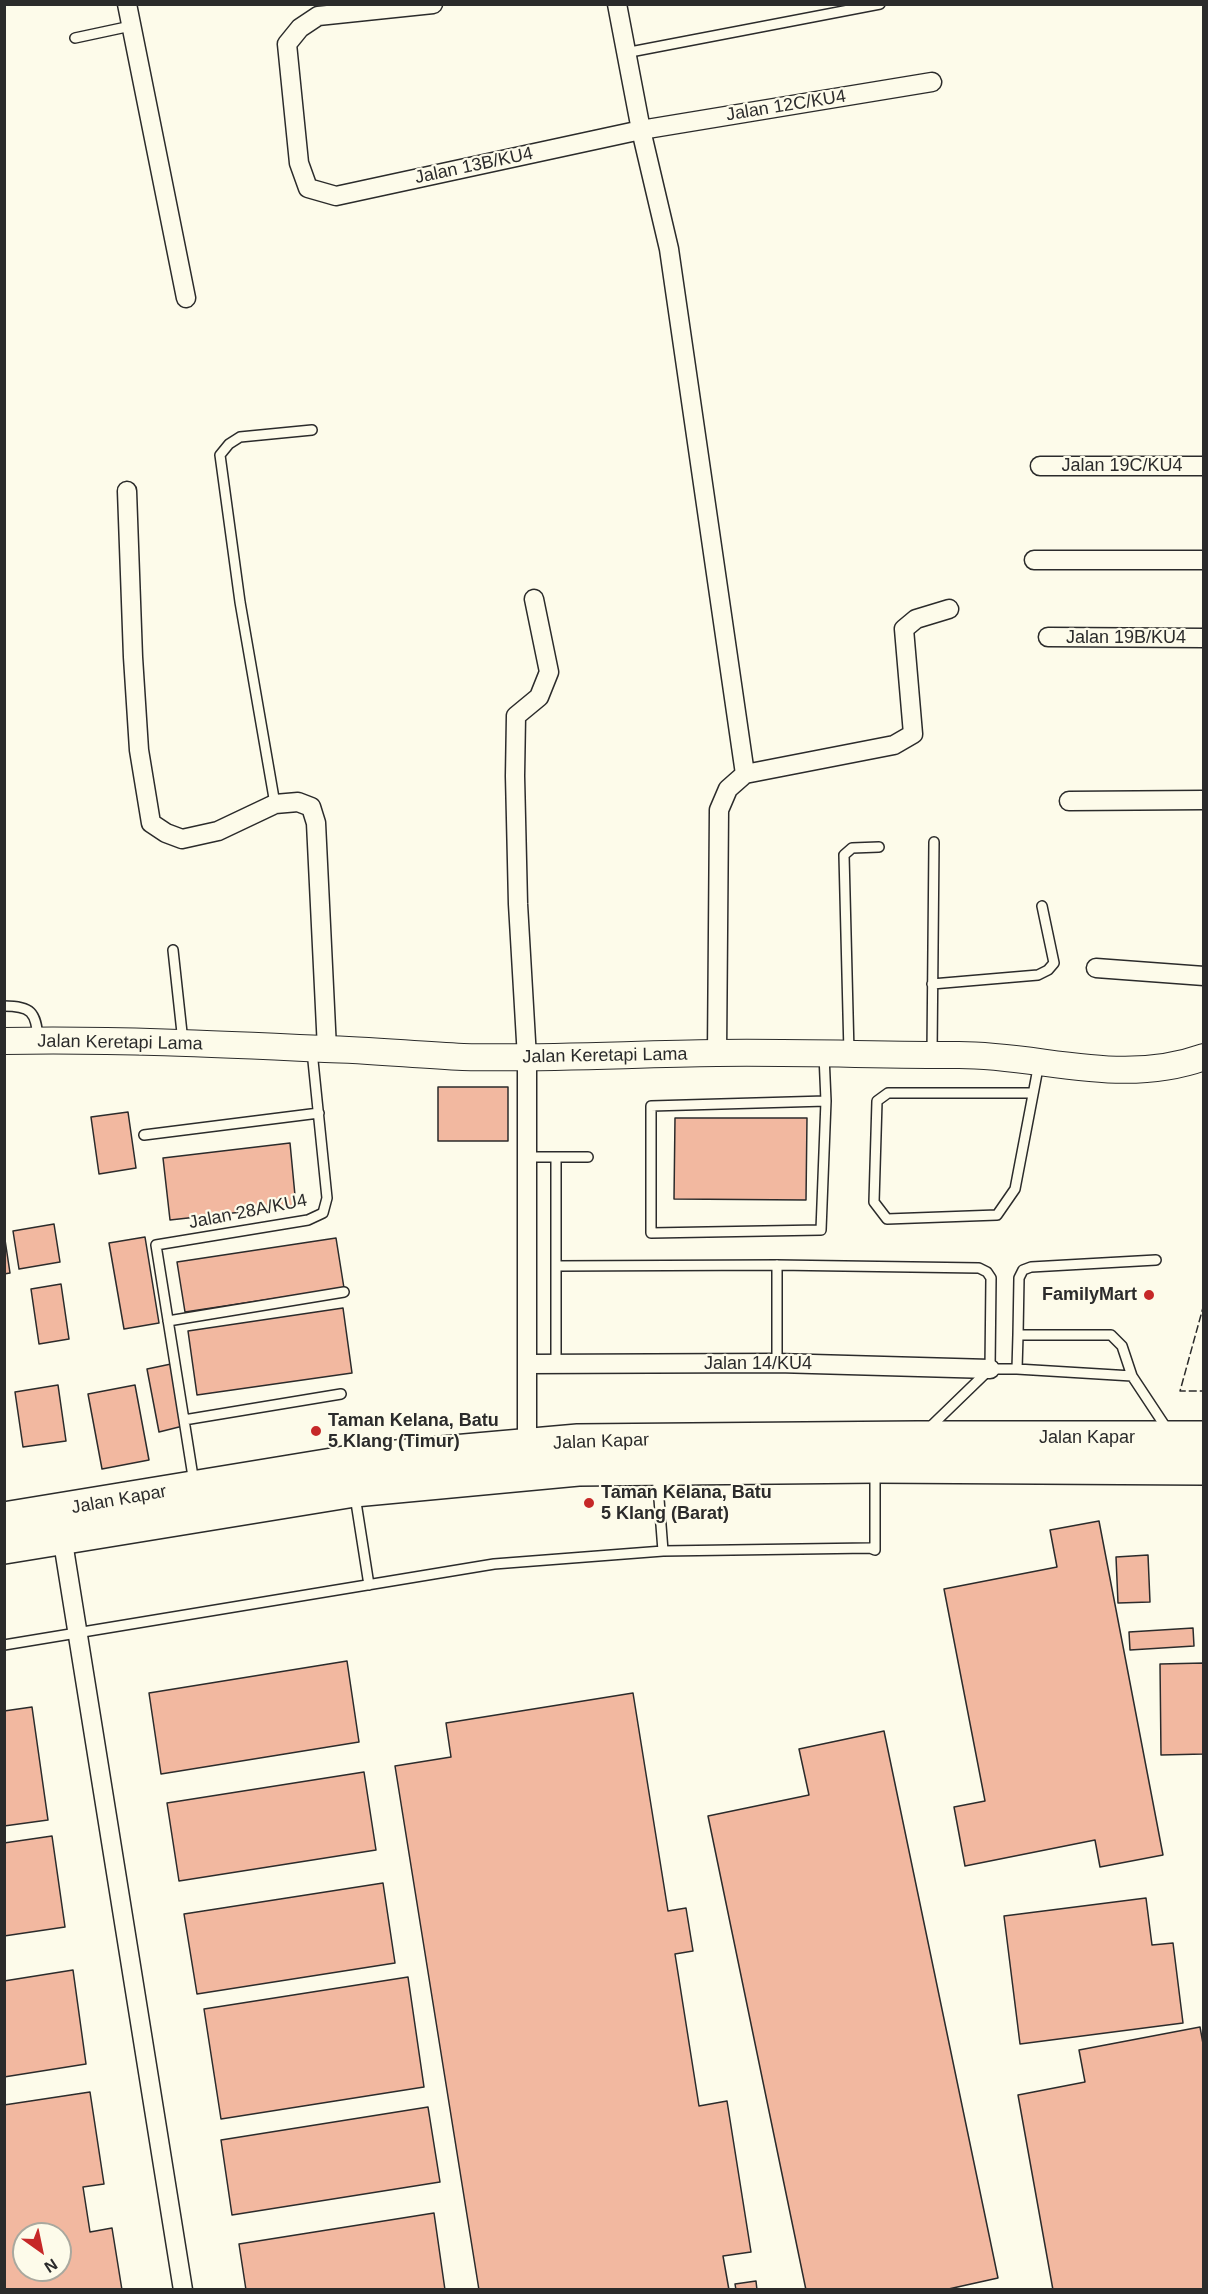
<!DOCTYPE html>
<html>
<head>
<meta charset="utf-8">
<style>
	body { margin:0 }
	#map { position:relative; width:1208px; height:2294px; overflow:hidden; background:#fdfbea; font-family:Arial,sans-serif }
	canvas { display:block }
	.frame { position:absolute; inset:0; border:6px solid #2b2b2b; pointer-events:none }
	.north { position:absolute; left:12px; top:2222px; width:60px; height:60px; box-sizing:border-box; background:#fdfbea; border:2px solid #a9a89e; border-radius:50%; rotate:147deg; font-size:16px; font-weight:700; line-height:24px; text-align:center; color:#2b2b2b }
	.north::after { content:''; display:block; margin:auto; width:21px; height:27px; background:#c62828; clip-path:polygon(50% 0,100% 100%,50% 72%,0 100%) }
</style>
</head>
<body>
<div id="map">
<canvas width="1208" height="2294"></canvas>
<div class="frame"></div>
<div class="north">N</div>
</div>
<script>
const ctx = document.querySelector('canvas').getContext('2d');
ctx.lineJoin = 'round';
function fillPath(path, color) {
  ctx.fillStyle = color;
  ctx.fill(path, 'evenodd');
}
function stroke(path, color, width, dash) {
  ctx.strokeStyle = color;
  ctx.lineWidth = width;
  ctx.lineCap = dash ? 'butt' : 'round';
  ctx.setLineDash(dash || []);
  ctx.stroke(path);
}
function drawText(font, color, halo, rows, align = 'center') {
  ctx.font = font + ' Arial,sans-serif';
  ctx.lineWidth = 4.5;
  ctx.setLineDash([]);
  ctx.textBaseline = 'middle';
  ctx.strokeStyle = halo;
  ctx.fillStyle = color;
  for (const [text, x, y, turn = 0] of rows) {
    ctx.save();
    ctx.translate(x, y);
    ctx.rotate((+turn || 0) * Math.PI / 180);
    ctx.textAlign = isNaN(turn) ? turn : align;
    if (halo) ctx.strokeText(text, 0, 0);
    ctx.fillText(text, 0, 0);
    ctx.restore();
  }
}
const building = new Path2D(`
	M438,1087H508V1141H438Z
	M128,1112L136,1168L99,1174L91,1117Z
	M675,1118H807L806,1200L674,1199Z
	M290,1143L296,1206L170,1220L163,1158Z
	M54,1224L60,1262L19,1269L13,1231Z
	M4,1233L10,1273L4,1274Z
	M145,1237L159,1323L124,1329L109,1243Z
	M336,1238L344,1288L185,1312L177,1262Z
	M61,1284L69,1339L39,1344L31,1289Z
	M343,1308L352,1373L197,1395L188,1331Z
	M171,1364L183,1426L159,1432L147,1369Z
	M58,1385L66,1441L23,1447L15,1392Z
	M135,1385L149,1460L102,1469L88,1394Z
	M1099,1521L1163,1855L1100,1867L1095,1840L965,1866L954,1807L985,1801L944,1589L1057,1567L1050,1530Z
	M1148,1555L1150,1602L1118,1603L1116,1557Z
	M1193,1628L1194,1646L1130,1650L1129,1632Z
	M347,1661L359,1742L161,1774L149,1693Z
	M1204,1663V1754L1161,1755L1160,1664Z
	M633,1693L668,1911L686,1908L693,1951L675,1954L699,2106L727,2101L751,2252L723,2256L729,2290H479L395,1766L451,1757L446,1723Z
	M32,1707L48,1820L4,1826V1711Z
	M884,1731L998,2278L944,2290H806L708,1816L809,1795L799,1749Z
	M364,1772L376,1850L179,1881L167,1803Z
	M52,1836L65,1927L4,1936V1843Z
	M383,1883L395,1963L197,1994L184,1914Z
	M1146,1898L1152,1945L1173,1943L1183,2023L1020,2044L1004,1916Z
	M73,1970L86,2064L4,2077V1981Z
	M408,1977L424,2087L221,2119L204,2009Z
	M1200,2027L1204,2049V2290H1053L1018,2095L1085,2082L1079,2050Z
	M90,2092L104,2184L83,2187L90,2232L112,2228L122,2290H4V2105ZM24,2234H60V2270H24Z
	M428,2107L440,2182L232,2215L221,2140Z
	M434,2213L445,2290H246L239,2244Z
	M756,2281L757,2290H736L735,2284Z`);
fillPath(building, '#f2b8a0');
stroke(building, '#2b2b2b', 1.5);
const lane = new Path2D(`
	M75,38L131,26
	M625,53L880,4
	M275,804L240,602L220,455L229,444L240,437L312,430
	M173,950L183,1042
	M932,984L1038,975L1048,970L1054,963L1042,906
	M4,1006C31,1006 36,1012 38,1038
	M849,1053L844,855L852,848L879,847
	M932,1053L934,842
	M824,1055L826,1101L821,1230L651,1233V1106L826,1101
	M1033,1093H888L877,1101L874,1202L887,1219L997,1215L1015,1189L1039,1063
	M144,1135L319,1113
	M527,1157H556V1364
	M556,1157H588
	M556,1266L777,1265L979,1268L987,1272L991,1278L990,1369
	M168,1321L344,1292
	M1018,1335L1019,1278L1023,1270L1031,1267L1156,1260
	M777,1363V1265
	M1017,1369L1018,1335H1111L1122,1346L1132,1376L1169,1432
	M184,1420L156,1245L308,1220L323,1213L327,1198L312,1051
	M927,1430L990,1369H1017L1132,1376
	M657,1473L663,1551
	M194,1483L184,1420L341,1394
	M355,1496L369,1585
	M4,1645L494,1564L663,1551L870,1548L875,1550V1470`);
const street = new Path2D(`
	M127,4L186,298
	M433,4L318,16L300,28L287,44L299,163L308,188L336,196L641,130L932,82
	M617,4L641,130L669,249L745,774L728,789L719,810L717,1053
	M1040,466H1204
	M127,491L133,657L139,750L151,823L166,833L182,839L218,831L275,804L298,802L311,807L316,823L327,1049
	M1034,560H1204
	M1048,637L1204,638
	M745,774L894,745L913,734L904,629L916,619L949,609
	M1069,801L1204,800
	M1096,968L1204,976
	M527,1364L777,1363L990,1369
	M527,1445V1058L518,904L515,776L516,716L539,697L549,672L534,599
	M62,1536L183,2290`);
const secondary = new Path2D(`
	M4,1041C111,1039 218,1044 325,1049C371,1050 417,1055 463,1057C548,1059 632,1054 717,1053C798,1052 878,1055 959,1055C1043,1055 1120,1087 1204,1057`);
const highway = new Path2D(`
	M4,1519L363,1460L578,1441L918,1438H1204
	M4,1547L354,1490L578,1469L875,1466L1204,1468`);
stroke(lane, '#2b2b2b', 12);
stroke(street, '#2b2b2b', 21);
stroke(secondary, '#2b2b2b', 28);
stroke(highway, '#2b2b2b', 36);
stroke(lane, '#fdfbea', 9);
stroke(street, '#fdfbea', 18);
stroke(secondary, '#fdfbea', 26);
stroke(highway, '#fdfbea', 33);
stroke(new Path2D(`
	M1204,1304L1180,1391H1204`), '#2b2b2b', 1.5, [8, 3]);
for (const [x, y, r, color] of [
	[1149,1295,6,"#c62828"],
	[316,1431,6,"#c62828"],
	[589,1503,6,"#c62828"]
]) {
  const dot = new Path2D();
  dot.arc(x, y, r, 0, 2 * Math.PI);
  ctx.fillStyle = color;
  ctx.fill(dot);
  stroke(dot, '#fdfbea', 2);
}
drawText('18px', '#2b2b2b', '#fdfbea', [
	["Jalan 12C/KU4",786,106,-9],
	["Jalan 13B/KU4",474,166,-12],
	["Jalan 19C/KU4",1122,466],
	["Jalan 19B/KU4",1126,638],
	["Jalan Keretapi Lama",120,1043,1],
	["Jalan Keretapi Lama",605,1056,-1],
	["Jalan 28A/KU4",248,1212,-11],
	["Jalan 14/KU4",758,1364],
	["Jalan Kapar",1087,1438],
	["Jalan Kapar",601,1442,-2],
	["Jalan Kapar",119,1500,-10]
]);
drawText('bold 18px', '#2b2b2b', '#fdfbea', [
	["FamilyMart",1137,1295,"right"],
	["Taman Kelana, Batu",328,1421],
	["5 Klang (Timur)",328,1442],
	["Taman Kelana, Batu",601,1493],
	["5 Klang (Barat)",601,1514]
], 'left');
</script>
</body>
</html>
